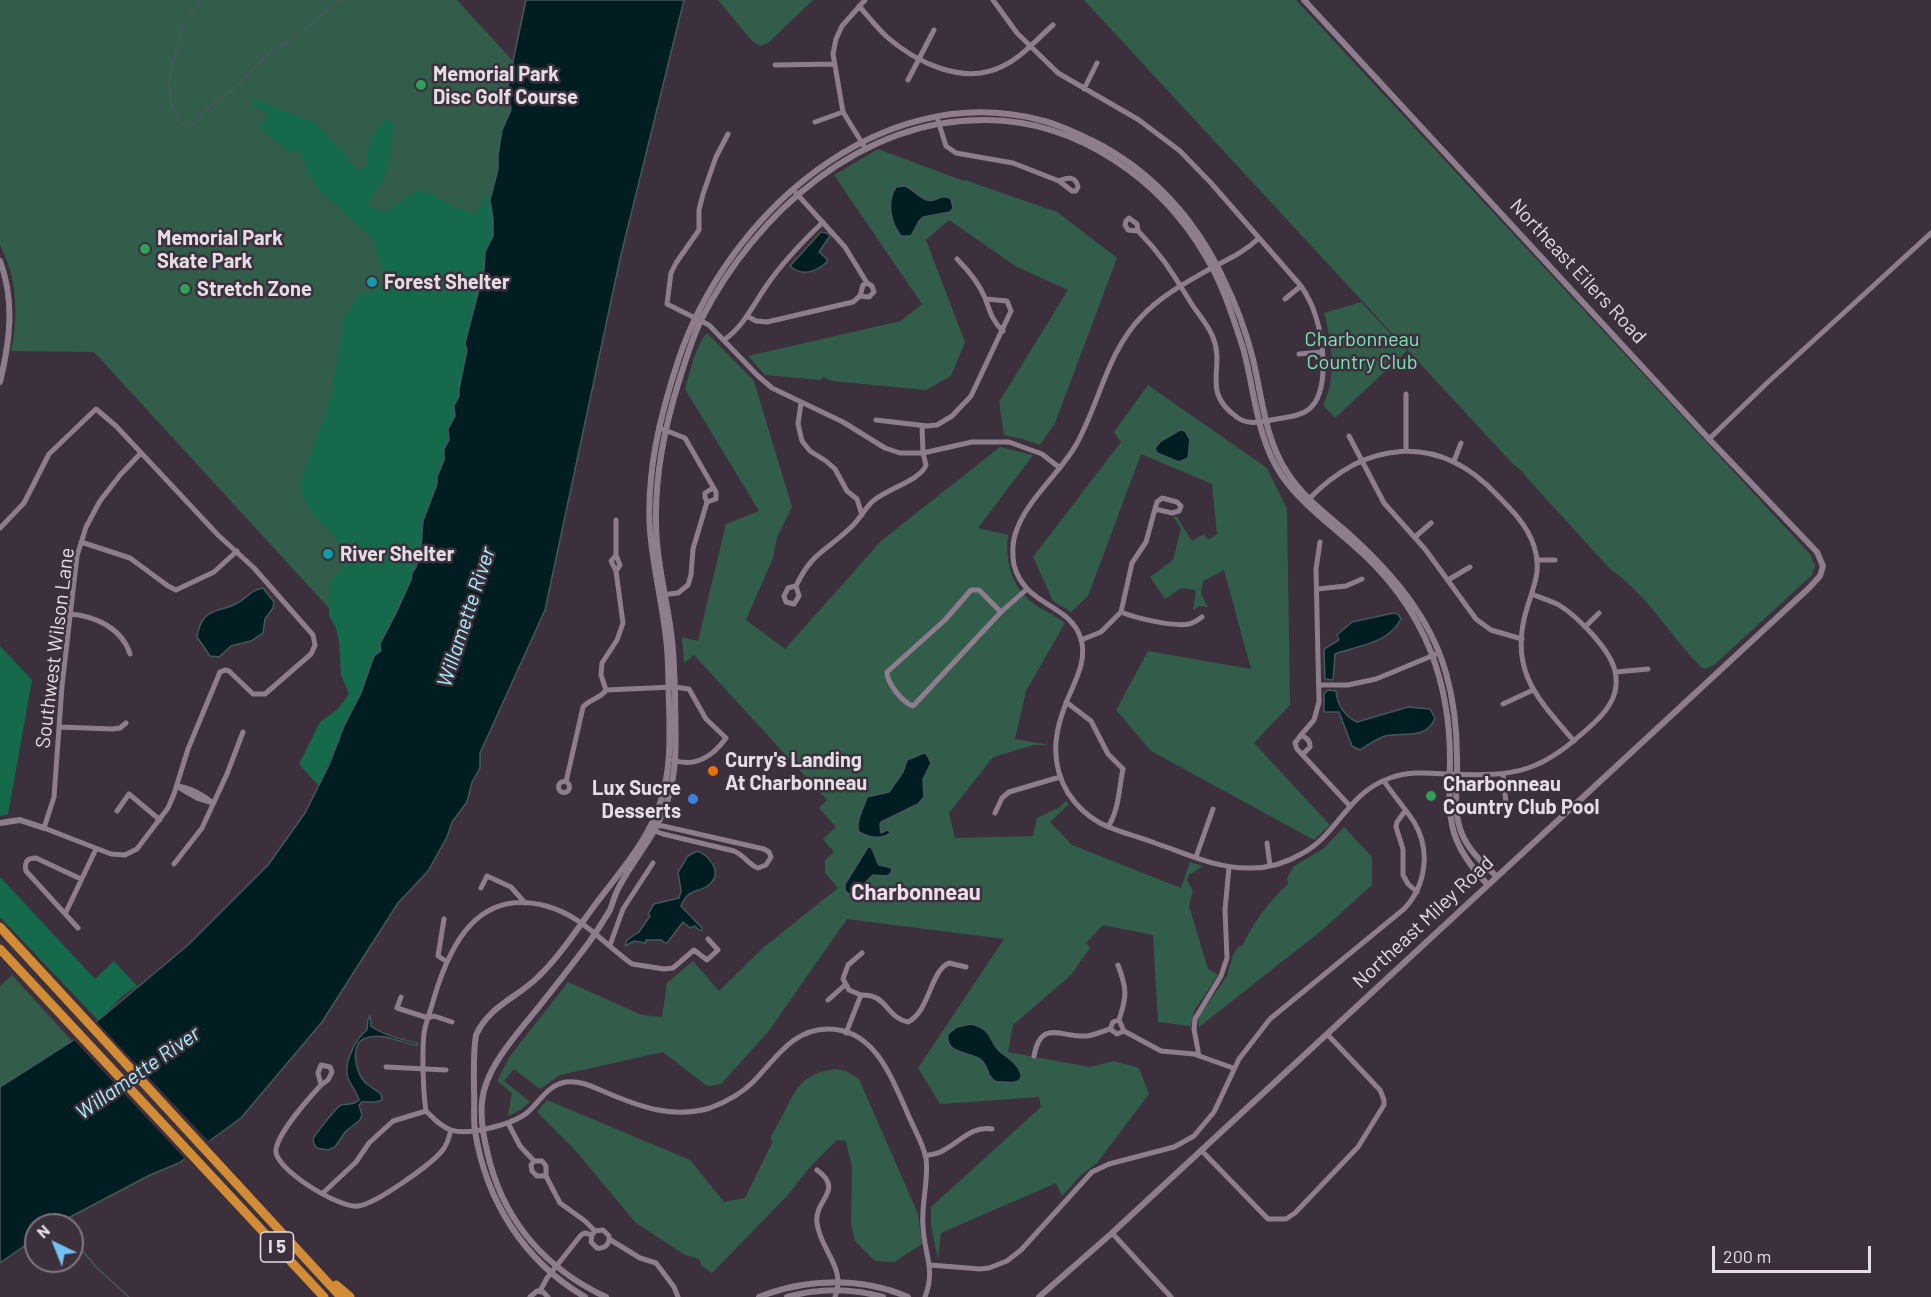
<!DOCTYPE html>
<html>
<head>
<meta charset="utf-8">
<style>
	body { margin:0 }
	#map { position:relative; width:1931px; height:1297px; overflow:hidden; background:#3d303d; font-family:Barlow,sans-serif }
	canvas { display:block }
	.north { position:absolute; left:24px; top:1213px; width:60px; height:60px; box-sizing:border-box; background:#3d303d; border:2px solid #807580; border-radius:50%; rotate:317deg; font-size:16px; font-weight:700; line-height:24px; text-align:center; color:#e5dde5 }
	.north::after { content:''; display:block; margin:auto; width:21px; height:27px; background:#71c1f4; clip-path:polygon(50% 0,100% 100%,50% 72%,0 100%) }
	.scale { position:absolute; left:1712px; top:1246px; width:159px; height:27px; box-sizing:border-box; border:3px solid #e5dde5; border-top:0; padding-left:8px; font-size:18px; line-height:21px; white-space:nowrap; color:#e5dde5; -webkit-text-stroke:4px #3d303d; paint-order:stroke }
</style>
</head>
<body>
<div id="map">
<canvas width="1931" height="1297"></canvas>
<div class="north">N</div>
<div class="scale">200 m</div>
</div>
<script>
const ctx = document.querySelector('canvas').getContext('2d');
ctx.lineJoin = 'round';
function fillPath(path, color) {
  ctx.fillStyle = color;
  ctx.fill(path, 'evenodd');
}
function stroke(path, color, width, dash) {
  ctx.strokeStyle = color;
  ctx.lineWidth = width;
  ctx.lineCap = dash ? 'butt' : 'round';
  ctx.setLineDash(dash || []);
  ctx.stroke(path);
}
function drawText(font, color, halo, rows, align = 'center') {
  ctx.font = font + ' Barlow,sans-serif';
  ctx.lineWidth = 5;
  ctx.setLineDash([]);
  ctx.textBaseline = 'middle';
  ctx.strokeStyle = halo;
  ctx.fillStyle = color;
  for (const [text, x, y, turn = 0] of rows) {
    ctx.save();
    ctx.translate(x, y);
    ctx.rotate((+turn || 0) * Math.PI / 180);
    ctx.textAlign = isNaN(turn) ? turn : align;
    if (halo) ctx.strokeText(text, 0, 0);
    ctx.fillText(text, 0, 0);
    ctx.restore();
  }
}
fillPath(new Path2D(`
	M0,0H457L513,61V68L508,85L511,110L502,130L498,155V169L494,187L372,655L94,352L11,351C19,316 17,277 0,245Z
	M718,0H813L768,43L760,46L752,41Z
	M1084,0H1296L1810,554L1815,566L1812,575L1714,665L1706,669L1701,667C1670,636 1647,594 1611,570L1528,479L1522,471L1512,463Z
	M878,149L964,181L965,180L1057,212L1117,258L1055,423L1040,445L1022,439L1004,435L999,402L1068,290L1017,267L949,220L926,240L965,342L951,376L926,390L832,381L823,377L821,380L765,375L748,356L901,321L922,304L834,175Z
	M1361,302L1407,351L1335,418L1323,405C1337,379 1332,341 1324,313Z
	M707,333L754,381L792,507L777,537L773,558L746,620L785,649L881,541L1000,447L1033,455L978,528L1008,535C1005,561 1011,586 1033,603C1043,611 1055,615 1065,623L1026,691L1015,739L1049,745H1034L993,757L949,813L955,838L1033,836L1037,818L1060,807L1066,801L1069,804L1050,822L1072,845L1181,888L1190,862L1203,866L1189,875L1187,880L1193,891L1189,906L1208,969L1218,975L1194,1011L1191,1026L1158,1022L1153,935L1103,925L1086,943L1090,948L1071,975L1013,1025L1008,1052L1090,1067L1114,1061L1139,1068L1149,1094L1097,1163L1081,1175L1062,1196L1056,1183L941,1233L938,1259L931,1226V1207L1041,1107L1039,1097L940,1104L918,1068L1004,939L847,919L768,1032L721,1084L707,1086L663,1052L560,1075L540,1089L514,1069L504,1081L530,1102L520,1110L508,1116L512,1093L497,1081L510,1056L568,982L642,1015L662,1017L667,983L693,961L719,991L764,947L838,888L825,873V860L834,852L823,839L836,827L819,808L827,800L694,655L684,663L682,637L698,641L726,524L759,511L685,389C690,373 696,344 707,333Z
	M1148,385L1267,468L1287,509L1290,705L1254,743L1330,825L1314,840L1151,751L1116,710L1148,651L1251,669L1224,570L1203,581L1201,594L1208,607L1200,606L1193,610L1196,590L1181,588L1165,599L1150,577L1173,560L1181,529L1173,516L1177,517L1192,541L1204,534L1208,540L1217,534L1212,484L1141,454L1088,596L1071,612L1053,601L1033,557L1121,442L1114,432Z
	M1344,827L1372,857V885L1321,931L1199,1027L1198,1020L1200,1015L1227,976L1233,955L1239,946H1242C1254,922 1268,902 1288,884L1287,878L1294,866L1323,849Z
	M12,975L72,1041L0,1088V986Z
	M835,1069L846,1071L859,1079L918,1214L922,1244L894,1262L875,1261L855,1241L851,1224L852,1168L846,1141L837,1140L809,1168L787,1196L712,1273L702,1266L699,1259L685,1255L636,1223L575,1150L537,1112L547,1100L690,1160L724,1202L745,1198L773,1141L770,1139C774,1130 779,1122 784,1113C797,1086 803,1074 835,1069Z`), '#325d4a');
fillPath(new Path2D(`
	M252,98L315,123L348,157L356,171L368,165C366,142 372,136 386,119L393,123C393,138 390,160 385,175C380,187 368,194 370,208L385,212L416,191L433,194L456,208L477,214L487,195L494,187L490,200L493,219V236L485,252L484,270L481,277L476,305L466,339L467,350L456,413L448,429L449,440L444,449V460L437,484L423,521L421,546L416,567L412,573L411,580L396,613L383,638L381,651L374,657L361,693L344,726L319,786L299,764L320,722L338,709L349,694L341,675L339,642L336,628L329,615L330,582L341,571L343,553L338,540L310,510L300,491L303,476L332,394L344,318L360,293C371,293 376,291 384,284V274L372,238L320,191L308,174L304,160L297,151L289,152L259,127L269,114L253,105Z
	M0,646L32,680L8,814L0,816Z
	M0,877L95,979L114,961L137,986L121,997L99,1021L0,917Z`), '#156a4c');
const water = new Path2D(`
	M526,0H684L620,259L545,610L480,753V768L472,782L467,802L452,822L447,837L428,871L398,903L322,1022L241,1118L179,1163L150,1175L55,1225H36V1238L0,1263V1087L72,1041L101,1018L188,945L268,865L305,813L329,765L344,726L361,693L374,656L381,651L380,644L396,613L411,580L412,573L416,567L421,546L423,521L437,484V477L444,460V449L449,440L448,429L455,416L454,406L459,396V389L467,350L465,343L484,270L485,252L493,236V219L490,200L498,169V155L502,130L511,110L508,85L513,68V61Z
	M905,186C913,189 918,197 927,200C937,203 941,192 951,199L953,208L950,212L923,217L919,221L911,236H901C891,223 886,202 896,187Z
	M821,232L827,233L830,236L819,252L827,259V262C816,272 802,277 790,266Z
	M1180,430L1185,431L1190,440L1188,458L1179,462L1157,453L1155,448L1161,441Z
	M263,588L274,602L273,608L265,619L263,633L251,641L231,646L219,657L210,656L197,637C202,605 220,614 239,602C249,596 251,590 263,588Z
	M1394,613L1398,614L1401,619C1387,645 1358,645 1335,654L1333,680L1325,679L1324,649L1339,640L1337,635L1352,622Z
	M1328,690L1336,691C1337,704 1344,716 1357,722L1408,707L1430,709L1435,718C1427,740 1404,732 1385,736C1376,739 1368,745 1360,750L1352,746L1339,712H1324V694Z
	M924,753L927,755L931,763L923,779L924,797L918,804L881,822L880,825L881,833L887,830L891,832C882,840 869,838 859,832C855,822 864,807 867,797L889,792L903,772L907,760Z
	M868,847H871C875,853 875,859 879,865L892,868L891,873L887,876L873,875L855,893L848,894L845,890V884Z
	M697,851C709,855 723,872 710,884C698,895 690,885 681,906L702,928V930H699L695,926L690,928L683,922L667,943L663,942L662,940H646V943L634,941L625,946L627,940L639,932L650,916L648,914L654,904L679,898L681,891L678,872L688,856Z
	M370,1016L371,1026C381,1034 403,1040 417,1043V1045C401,1043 383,1032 366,1038C349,1043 355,1074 366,1083C370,1087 376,1090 381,1094L382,1100L376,1102H362L359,1105L362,1115L360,1120L345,1132L335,1147L328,1150L317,1148L314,1144L313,1139C315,1135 337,1106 341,1105C348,1103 353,1106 359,1100C357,1092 351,1086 348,1078C343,1063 356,1038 367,1030L368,1019Z
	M971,1024C996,1030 987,1043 1003,1054C1017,1062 1035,1086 1004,1082C1003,1082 996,1082 995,1081C987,1077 988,1064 980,1059C967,1051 945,1054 948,1034L957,1027Z`);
fillPath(water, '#001e21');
stroke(water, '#45575c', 1.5);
fillPath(new Path2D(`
	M94,1019L211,1144L187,1161L72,1038Z`), '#3d303d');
stroke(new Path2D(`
	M205,0L190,13L181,29L169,82L172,105L180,123L192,125L216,100L234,89L268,54L293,39L340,0
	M59,1222L62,1225
	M72,1238L96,1267L129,1297`), '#45575c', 1.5);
stroke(new Path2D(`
	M993,0L1017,33L1058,73L1139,120L1180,151L1211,183L1301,286C1307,295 1312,304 1315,314C1323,337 1331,393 1308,410C1300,416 1288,417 1277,419C1264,421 1250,426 1238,418C1199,391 1227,368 1212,335C1208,326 1201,317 1195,309C1175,278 1165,258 1138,231
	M859,6C868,16 877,28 887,37C917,63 964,86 1003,66C1022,57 1037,39 1053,25
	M775,65L834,64
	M908,80L934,30
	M1084,89L1097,63
	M938,121L946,146L956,153L1013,163L1059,181L1072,191H1076L1078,187C1076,176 1068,177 1059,181
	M815,122L843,112
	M728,134L716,157L703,194L699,210V230L676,263L671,273L667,304L709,325L758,376L772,388L843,422L885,448L900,453H923L972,442H1009L1042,454L1060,468
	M864,146L843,112L833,54L836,39L842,26L865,0
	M796,193L845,247L867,283
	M1129,218L1137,224L1138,231L1128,230L1125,225L1126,221Z
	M1258,239C1243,253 1226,260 1208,270C1185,283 1161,296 1142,316C1107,352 1100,402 1076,445C1059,474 1028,499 1017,529C1012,541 1012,553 1014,565C1025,607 1070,603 1081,639C1086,657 1079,673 1072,689C1056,724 1047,758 1068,793C1076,805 1087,816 1100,823C1117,832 1137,836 1155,843C1185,853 1215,868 1247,868C1267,869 1286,863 1303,853C1339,833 1347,793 1390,778C1410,771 1428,773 1448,774C1520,777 1541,772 1594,723C1609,709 1620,693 1615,671C1610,649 1578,617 1559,605C1551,601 1541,598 1532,594
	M957,259C968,270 979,283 985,298C990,311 992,321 1003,331
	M1285,299L1301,286
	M747,316L756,321L767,322L853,302L860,296L863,285L867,283L872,286L874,292L869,297L860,296
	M724,340C744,326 753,305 767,285C783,262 802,242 823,222
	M1299,354L1322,352
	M1406,394V451
	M801,403L798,424L802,441L810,451L826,461L835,469L847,491L857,499L862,515
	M876,420L927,426L937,425L952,416L971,396L1011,311L1007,301L986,299
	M662,429L685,438L716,492V499L707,502L705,497V493L713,488
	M1349,436L1384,503L1425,549L1476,619L1491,630L1522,639
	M1709,439L1767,383L1931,233
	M1454,461L1461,443
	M1162,498L1177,502L1181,506L1179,511L1172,513L1155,509L1157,502Z
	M1307,501C1364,441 1437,431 1497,495C1512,510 1527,525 1534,546C1542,570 1534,585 1527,608C1508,670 1537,698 1574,741
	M0,528L24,503L49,454L96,409L116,426L218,535L254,568L313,635L315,645L311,654L265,694H253L229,671L225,670L220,672L188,749L174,794L168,808L137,849L125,855L111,854L44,828L54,797L62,686L77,556L86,527L100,501L121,474L141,453
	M1415,537L1431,523
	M81,542L130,558L168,586L176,590L214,572L237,551
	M616,555V520
	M1538,560H1555
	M1448,580L1470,567
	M796,586C812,552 825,552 849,529C859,521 864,509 873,501C887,489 921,480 926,465L923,453L922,426
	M796,586L799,596L794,604L786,602L784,596L788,588Z
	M1317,589L1346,586L1362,579
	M661,595L678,593L688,585L691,575L693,549L707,502
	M1001,612L979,590H971L945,620L887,672C887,683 902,702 913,706L915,704L1001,612L1027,589
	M1121,612C1135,618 1174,627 1189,624C1194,623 1198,620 1202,617
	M70,614C95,616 122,628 130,654
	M1585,627L1599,613
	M1081,640L1101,632L1121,612L1132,563L1146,542L1155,509
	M1616,672L1648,669
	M1319,685H1348L1376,679L1439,653
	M606,690L674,687L689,689L706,719L726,738C713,756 695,768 673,760
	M606,690L601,675L602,663L617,640L623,623L616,571L611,561L616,555L620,565L616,571
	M1066,702L1091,721L1108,754L1123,769C1119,788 1119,810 1108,827
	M1503,704L1533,690
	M59,727L112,729L120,728L126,723
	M1301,735L1314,720L1319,702L1316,569L1320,542
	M1303,754L1310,747C1310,740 1307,738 1301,735L1295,743L1297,749L1349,805
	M1503,774L1506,803
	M558.5 787a5.5 5.5 0 1 1 11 0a5.5 5.5 0 1 1-11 0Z
	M566,782L583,707C590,699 600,699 606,690
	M177,786C189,787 204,795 213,803
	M178,787L197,798L213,803
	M117,811L129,794L160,820
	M1405,811L1397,822L1396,827L1403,849V875L1408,884L1417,892
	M995,813L1002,798L1009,792L1060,777
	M650,826H663L764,849L769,852L771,857L766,865L758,868C749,865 744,855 734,851L663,834L655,831Z
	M1267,843L1270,866
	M1196,857L1213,809
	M174,864L202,828L227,774L243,732
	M481,888L487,876L511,887L525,903
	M66,912L96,849
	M444,919L438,956L446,961
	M78,928L26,871C24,862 27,858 36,858L81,879
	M708,939L718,950L707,960L694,950L673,968L664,969L632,964C604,944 581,915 546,906C478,888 450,944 434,998C431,1010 426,1021 424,1033C422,1053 423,1091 426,1111C433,1118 441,1127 451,1130C469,1136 514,1124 528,1112C541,1100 548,1085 566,1082C580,1080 593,1087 605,1092C640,1107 673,1119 710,1108C726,1102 741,1094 753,1082C775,1060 792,1029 828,1029C875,1029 891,1077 907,1112C913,1127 923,1143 926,1158C929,1181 921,1203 923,1226C924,1254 936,1269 925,1297
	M610,945L623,909L653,863
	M1118,965C1127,989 1127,996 1119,1020
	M861,995L849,990L843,979L848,965L862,953
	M401,997L397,1008L428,1018L434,1016L452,1022
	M828,1000L845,985
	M1124,1031L1161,1051L1194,1054L1233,1068
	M846,1033L861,995C888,994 885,1017 908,1022C930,1011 930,971 949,963L966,967
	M1034,1056C1041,1018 1061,1038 1087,1036C1095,1035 1103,1031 1110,1029L1113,1022L1119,1020L1124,1031L1117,1034L1110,1029
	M1199,1056L1194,1029L1195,1019L1221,976L1227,958L1225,910L1229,867
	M321,1065L330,1067L332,1072L328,1080L321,1085L318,1073Z
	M386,1067L446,1070
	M321,1085C309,1098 279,1132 276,1149C272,1168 340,1209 358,1206C376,1204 430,1165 442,1151C447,1145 449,1138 451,1130
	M508,1123L520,1146L534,1161
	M1201,1150L1268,1219H1286L1295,1213L1358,1147L1384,1105V1100L1380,1090L1327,1034
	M925,1156C932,1154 939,1154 944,1150C961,1141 971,1126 992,1129
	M817,1170C845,1191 814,1199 817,1223C820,1250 847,1268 835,1297
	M546,1176H537L532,1171L531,1165L534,1161H542L546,1166V1176L560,1203L585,1221L595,1231
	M323,1193L356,1162L369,1143L393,1121L426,1111
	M1112,1233L1171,1297
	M609,1239L640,1258L656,1263L674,1287L678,1297
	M930,1265L980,1269L989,1268L1007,1261L1021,1250L1092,1172L1109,1164L1174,1147L1194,1136L1214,1112L1239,1059L1270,1019L1404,909C1426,886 1431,850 1414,822C1405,808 1393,795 1384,781
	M540,1291L547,1278L581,1235L585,1233L592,1235L595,1231L603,1230L609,1236C610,1245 604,1249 597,1248L591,1242L592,1235
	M530,1297L537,1291L543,1292L548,1297`), '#8e7e8d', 5);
stroke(new Path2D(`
	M0,261C15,301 10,341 0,382
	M0,823L20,820L44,828
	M585,1297C524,1261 486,1201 475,1131C473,1118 475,1103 474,1090C474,1072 473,1053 476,1035C489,1006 517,998 538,977C559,957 575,932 592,909C617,875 649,841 661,800C671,769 670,735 669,703C668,681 669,660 666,638C662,602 653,567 650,531C646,473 660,416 678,361C726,216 879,78 1040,120C1058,124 1074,132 1091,140C1150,169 1195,218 1223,278C1236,304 1246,331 1253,359C1262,397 1265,439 1287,472C1302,496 1327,515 1348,533C1391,572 1430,616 1446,673C1454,701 1457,730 1457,759C1458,784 1452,810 1462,834C1469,851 1483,863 1496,876
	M606,1297C548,1270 507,1225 490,1163C485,1143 480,1123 482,1102C485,1065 523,1028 545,999C560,980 576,960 590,941C597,931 604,920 610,910C613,902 615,894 619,887C635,856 655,838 667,802C679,766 675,730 675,693C674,672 674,652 671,632C666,595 656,559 656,522C655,473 665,425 680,378C686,359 692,339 701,320C755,213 862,118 987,120C1078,121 1162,180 1206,257C1223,285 1233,317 1243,348C1255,391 1256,438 1282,476C1300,502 1328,523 1352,544C1386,573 1414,609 1431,652C1444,686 1450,723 1450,760C1450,784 1447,808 1454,833C1460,852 1473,869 1487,884
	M759,1297C805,1278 861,1277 908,1297
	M787,1297C819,1288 851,1288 883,1297
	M1039,1297L1112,1233L1809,588L1820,576L1823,566L1817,552L1709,439L1304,0`), '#8e7e8d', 6);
stroke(new Path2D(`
	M0,927L341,1297
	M0,949L324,1297
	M336,1285L350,1297`), '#d38c36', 9);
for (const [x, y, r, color] of [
	[421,85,6,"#2e9e5b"],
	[145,249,6,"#2e9e5b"],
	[372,282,6,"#0f9aa8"],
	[185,289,6,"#2e9e5b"],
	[328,554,6,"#0f9aa8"],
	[713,771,6,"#e8710a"],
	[1431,796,6,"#2e9e5b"],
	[693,799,6,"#3f7fe0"]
]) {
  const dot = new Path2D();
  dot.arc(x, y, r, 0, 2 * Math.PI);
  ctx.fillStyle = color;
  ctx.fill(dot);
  stroke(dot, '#3d303d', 2);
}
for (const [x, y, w] of [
	[277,1247,33]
]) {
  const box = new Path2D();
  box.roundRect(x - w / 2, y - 15, w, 30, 4.5);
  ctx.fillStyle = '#3d303d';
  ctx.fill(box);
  stroke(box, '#e5dde5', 1.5);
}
drawText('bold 18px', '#e5dde5', null, [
	["I 5",277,1247]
]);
drawText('bold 20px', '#e5dde5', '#3d303d', [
	["Memorial Park",433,74],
	["Disc Golf Course",433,97],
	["Memorial Park",157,238],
	["Skate Park",157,261],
	["Forest Shelter",384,282],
	["Stretch Zone",197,289],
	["River Shelter",340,554],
	["Curry's Landing",725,760],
	["At Charbonneau",725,783],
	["Charbonneau",1443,784],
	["Country Club Pool",1443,807],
	["Lux Sucre",681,788,"right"],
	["Desserts",681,811,"right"]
], 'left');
drawText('20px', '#e5dde5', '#3d303d', [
	["Northeast Eilers Road",1578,271,47],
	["Southwest Wilson Lane",55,648,-83],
	["Northeast Miley Road",1423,922,-43]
]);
drawText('20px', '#7ae8b9', '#3d303d', [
	["Charbonneau",1362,339],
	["Country Club",1362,362]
]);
drawText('italic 21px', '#a8f1fb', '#3d303d', [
	["Willamette River",466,617,-72],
	["Willamette River",138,1073,-35]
]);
drawText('bold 22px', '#eddcec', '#3d303d', [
	["Charbonneau",916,893]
]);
</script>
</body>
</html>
